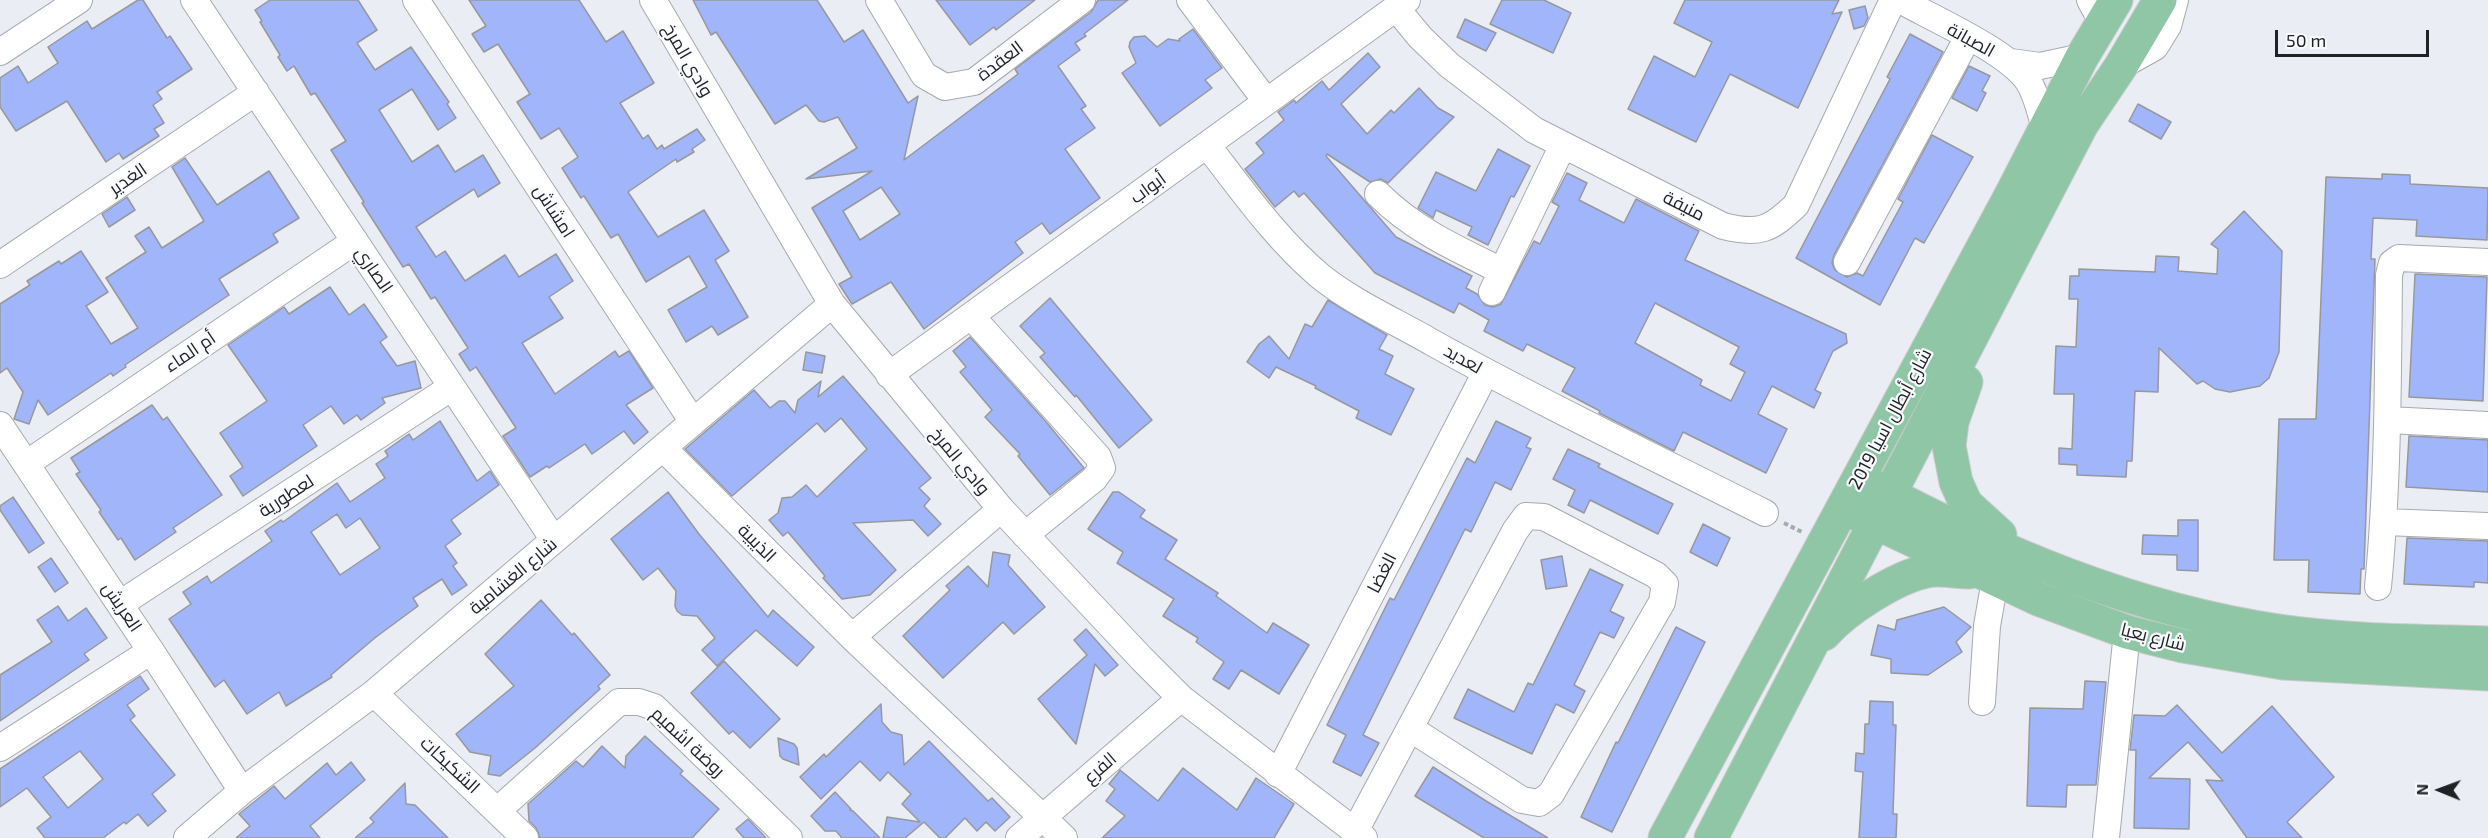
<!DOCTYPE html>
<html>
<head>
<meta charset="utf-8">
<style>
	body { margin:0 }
	#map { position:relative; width:2488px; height:838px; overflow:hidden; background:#ebedf4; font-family:"Exo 2",sans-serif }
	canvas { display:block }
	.north { position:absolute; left:2410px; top:760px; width:60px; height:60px; -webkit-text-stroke:4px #f9fbff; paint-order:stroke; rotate:271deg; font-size:16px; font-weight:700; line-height:24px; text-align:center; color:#212224 }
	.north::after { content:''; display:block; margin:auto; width:21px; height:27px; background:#212224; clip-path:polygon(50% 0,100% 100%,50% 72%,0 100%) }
	.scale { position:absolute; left:2275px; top:30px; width:154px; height:27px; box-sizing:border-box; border:3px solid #212224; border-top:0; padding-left:8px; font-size:18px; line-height:21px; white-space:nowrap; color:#212224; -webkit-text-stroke:4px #f9fbff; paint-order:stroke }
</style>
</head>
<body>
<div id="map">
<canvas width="2488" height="838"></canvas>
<div class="north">N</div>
<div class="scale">50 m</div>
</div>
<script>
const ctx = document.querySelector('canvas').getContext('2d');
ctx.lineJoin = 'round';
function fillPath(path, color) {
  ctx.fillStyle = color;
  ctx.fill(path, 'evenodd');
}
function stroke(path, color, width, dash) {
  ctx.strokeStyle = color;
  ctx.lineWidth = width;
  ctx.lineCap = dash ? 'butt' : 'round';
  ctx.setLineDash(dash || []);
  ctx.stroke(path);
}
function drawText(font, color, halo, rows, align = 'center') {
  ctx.font = font + ' "Exo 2",Cairo,sans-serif';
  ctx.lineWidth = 4.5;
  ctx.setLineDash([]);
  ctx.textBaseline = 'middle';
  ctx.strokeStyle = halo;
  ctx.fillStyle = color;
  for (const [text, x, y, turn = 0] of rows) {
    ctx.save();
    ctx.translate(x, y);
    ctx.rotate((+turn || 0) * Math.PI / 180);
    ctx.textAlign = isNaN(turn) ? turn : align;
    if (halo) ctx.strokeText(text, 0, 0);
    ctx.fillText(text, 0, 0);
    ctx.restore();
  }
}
const building = new Path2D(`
	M138,0H143L167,38L170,36L192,69L157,92L162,99L153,105L164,123L154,129L159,136L123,159L119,153L106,162L67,101L16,131L0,107V78L18,66L28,83L58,63L48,47L87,21L92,29Z
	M270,0H358L377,30L357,43L375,70L411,47L449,102L447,104L456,118L438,130L412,89L379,110L412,162L438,145L455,172L483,155L500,183L478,197L474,189L416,227L436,257L445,251L465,281L505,255L519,277L556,254L573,281L549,297L563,318L522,343L555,394L615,351L619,357L629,351L653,388L626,405L648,432L634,444L624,431L592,454L585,444L549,468L547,466L530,477L503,436L516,428L476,367L470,371L459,354L468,348L435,297L431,299L409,264L403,267L362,203L364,202L331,150L346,141L315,93L311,95L294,66L287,71L278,57L280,55L260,22L262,21L255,10Z
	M469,0H579L606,42L623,31L654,83L620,103L643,139L648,135L657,149L662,145L664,149L697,129L705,140L692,149L694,152L677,162L676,159L628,192L658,237L704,210L729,251L715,260L748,317L718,335L712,326L686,342L668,310L707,287L689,256L646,282L618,234L611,238L584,196L581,198L562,168L578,157L559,128L541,139L517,102L530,94L498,44L484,52L472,34L486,26Z
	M693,0H817L844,42L863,30L908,103L918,96L904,160L1018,74L1015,69L1091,12L1098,0H1128L1084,34L1086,36L1075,43L1080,50L1058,66L1086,106L1081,109L1095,128L1065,149L1100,198L1050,234L1042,223L1015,242L1023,253L924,329L891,282L852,304L839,284L852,277L812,208L872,171L806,179L857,148L838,117L824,122L819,121L806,105L775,124L716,32L711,35ZM881,187L900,214L860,240L843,211Z
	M936,0H1035L996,30L994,27L970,45Z
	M1502,0H1544L1571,13L1553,53L1490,24Z
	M1685,0H1839L1832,14L1842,12L1798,108L1730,74L1696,142L1628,109L1654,56L1695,77L1712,42L1674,23Z
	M1865,6L1868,18L1864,26L1854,29L1849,10Z
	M1465,19L1496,33L1486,51L1457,37Z
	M1193,29L1222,68L1205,80L1212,88L1160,126L1122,73L1136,63L1129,47L1130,42L1134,37L1145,36L1157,47L1168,39L1180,41L1179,39Z
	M1910,34L1943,52L1834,255L1832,263L1835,270L1847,277L1857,273L1863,276L1903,202L1898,199L1932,135L1973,157L1924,243L1915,238L1880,305L1796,258L1890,79L1887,77Z
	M1368,53L1380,67L1341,104L1367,134L1391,110L1394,113L1419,88L1438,108L1454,117L1388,183L1381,179L1370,182L1327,154L1326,156L1396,237L1472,276L1466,288L1477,294L1485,305L1493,307L1501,304L1534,241L1540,244L1559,206L1552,202L1567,173L1587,183L1579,200L1624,223L1636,199L1699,231L1685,260L1846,334L1847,343L1833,351L1815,390L1821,393L1814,408L1772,386L1758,414L1787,429L1766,473L1683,432L1674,451L1599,413L1600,411L1562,391L1575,368L1527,344L1523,351L1484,331L1489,320L1459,303L1454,313L1375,273L1304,193L1299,197L1294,191L1275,207L1245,169L1264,153L1256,143L1284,120L1278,112L1294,100L1296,103L1322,81L1329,90ZM1655,303L1739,347L1730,364L1745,372L1731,401L1700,385L1702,380L1635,343Z
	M1969,66L1990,76L1982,91L1986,93L1977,111L1952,98Z
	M2138,104L2171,122L2161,139L2129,121Z
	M1498,149L1530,166L1514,197L1511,196L1488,245L1468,235L1472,227L1436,210L1433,218L1418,208L1436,172L1476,191Z
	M185,158L217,205L269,171L299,218L273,234L278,242L219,279L229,295L125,365L126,367L113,376L111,373L48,415L38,400L29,424L14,419L23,392L7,368L0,373V304L30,285L27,281L59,261L61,264L81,251L108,292L86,306L111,344L138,328L106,278L146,252L135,236L149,227L162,248L204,221L172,167Z
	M2382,174L2410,175V184L2488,188L2487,240L2416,236L2417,220L2373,218L2371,259H2375L2364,569H2361L2360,594L2308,592L2309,560H2274L2279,419H2316L2326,177L2382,179Z
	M127,197L135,210L109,227L102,214Z
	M2244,211L2282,251L2279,352L2269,378L2260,386L2230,392L2215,389L2203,381L2197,384L2159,348L2158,392L2135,391L2132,461H2127L2126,477L2077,475V465L2059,464V448L2072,449L2074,394H2054L2056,346L2076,347L2078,299H2069L2070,276H2079V269L2155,272L2156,256L2179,257L2178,271L2217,274L2218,249L2211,244Z
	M2415,274L2487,277L2483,401L2409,397Z
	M330,287L349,315L364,304L387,337L380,342L397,366L415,361L421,388L382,398L385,403L361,420L357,415L344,424L331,406L303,425L317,446L243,496L230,476L243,467L220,433L267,401L228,345L284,307L289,314Z
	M1050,298L1152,420L1119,448L1076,395L1075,397L1040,357L1045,353L1020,326Z
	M1328,300L1387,335L1379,349L1393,356L1385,374L1414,389L1391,435L1356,418L1359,411L1315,388L1316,386L1276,367L1269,378L1247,362L1259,344L1269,336L1289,359L1305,324L1312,327Z
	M970,337L1047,423L1084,468L1050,495L1018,456L1020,454L985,417L992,410L960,372L966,367L953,351Z
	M806,352L825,356L822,373L803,370Z
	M843,376L931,478L919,488L930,499L924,506L941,524L928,536L913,520L853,523L896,570L870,595L842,599L823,578L825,576L788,532L783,536L769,520L778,513L782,498L792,497L806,485L817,497L867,449L841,418L825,432L817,423L732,496L685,449L754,390L770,408L779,401H785L795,413L798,400L821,381L818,397Z
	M152,405L163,420L167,417L222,495L173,528L176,532L135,560L121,538L118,540L99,512L101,510L76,474L80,472L71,458Z
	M440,421L477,481L490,471L499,485L451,520L461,534L445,546L457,563L453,566L467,585L452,595L442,579L413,598L418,606L376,637L331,675L332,677L286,706L279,692L247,714L224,680L215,687L169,619L191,604L183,592L207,576L211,583L272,541L265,531L281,520L283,522L337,483L350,502L385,478L376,464L388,456L385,451L409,434L413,440ZM337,514L346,528L360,518L380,548L340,575L311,532Z
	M1496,421L1531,438L1526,447L1531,449L1511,490L1495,482L1471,532L1465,529L1363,735L1379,743L1361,776L1333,762L1346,735L1327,725L1390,598L1394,600L1467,458L1475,463Z
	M2409,436L2488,440V492L2406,487Z
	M1568,449L1600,464L1598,467L1673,504L1658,534L1590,500L1584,513L1568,505L1575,490L1553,479Z
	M668,492L699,534L768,617L773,610L814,647L797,666L756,630L717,666L702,650L715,638L697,616L682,615L677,611L675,606L676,591L658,568L643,580L611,539Z
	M1113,492H1119L1145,510L1140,517L1177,540L1165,559L1218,593L1216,596L1267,633L1273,623L1309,645L1279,694L1241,670L1229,689L1213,679L1224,662L1196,642L1198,638L1163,616L1174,599L1117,563L1123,552L1088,529Z
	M13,497L44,543L29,553L0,510V506Z
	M2178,520H2198V571L2177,570V555L2142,554L2143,535L2178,536Z
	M1703,524L1730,538L1717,566L1690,552Z
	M2407,538L2488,541V583L2474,582V587L2404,584Z
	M993,552L1010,555L1008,565L1045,607L1014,634L1003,622L943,678L903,636L950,590L946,586L968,566L988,587Z
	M1562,556L1567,586L1546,589L1541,560Z
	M51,558L68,583L55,592L38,567Z
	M1590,569L1623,585L1610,611L1624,618L1614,638L1600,632L1574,685L1585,691L1574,713L1556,704L1532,754L1454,718L1468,689L1514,712L1528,683L1533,685Z
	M541,600L572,635L574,633L610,675L598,686L600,689L535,748L500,776L488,774L491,756L470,752L456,734L514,686L485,654Z
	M58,606L68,621L86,608L107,638L84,654L89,660L0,721V675L52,642L37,620Z
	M1944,607L1971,627L1956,642L1962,652L1928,675L1891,673V659L1871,655L1878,625L1895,630L1897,620Z
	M1676,627L1705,642L1612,832L1581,817L1616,742L1618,743Z
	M1086,629L1118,665L1105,676L1095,664L1076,744L1038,699L1087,655L1074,640Z
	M724,661L780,719L750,748L733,731L729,734L691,693Z
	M140,676L149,689L127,705L135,716L130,720L175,775L152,794L166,811L148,826L138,814L126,824L124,822L103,838H45L37,828L51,817L27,788L0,807V769ZM80,751L103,779L68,808L43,777Z
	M2085,681L2106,682L2096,785H2067L2066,807L2027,806L2030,708L2083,709Z
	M1870,701L1893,702V725H1896L1893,814H1897L1896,838H1859L1863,772L1855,771L1856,753L1864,754L1865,724H1869Z
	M881,704L882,722L891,732L902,735L904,765L929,741L988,801L992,798L1010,817L995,831L986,822L977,831L965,818L945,838H940L924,822L905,838H883L887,817L920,822L902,804L911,794L888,772L880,781L860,761L821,799L800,777L824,754L826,757Z
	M2177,705L2222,753L2272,706L2334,777L2287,822L2302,838H2247L2206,780L2223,781L2188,742L2149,778L2190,779L2189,829L2134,828L2136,750H2130L2134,715L2165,716Z
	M645,736L683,771L680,774L719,809L692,838H540L536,828L529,821L528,804L576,761L583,767L602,746L625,768L626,756Z
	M778,738L794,744L797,748L799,765L783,759L780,756Z
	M351,762L365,780L310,826L320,838H236L250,826L239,814L274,786L285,799L327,763L336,775Z
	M1433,767L1486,801L1548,838H1484L1415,796Z
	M1183,768L1237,810L1256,778L1294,804L1274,838H1102L1125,816L1106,801L1115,789L1109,784L1119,772L1120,770L1158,801Z
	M405,783L406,804L415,805L448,838H355L374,822L370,818Z
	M835,792L851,809L850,810L853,811L880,838H842L836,831H825L811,816Z
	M748,819L751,822L766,838H744L736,829Z`);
fillPath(building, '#a0b5fa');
stroke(building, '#96989e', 1.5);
const minor = new Path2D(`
	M194,0L554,540
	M416,0L693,422
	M653,0L832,304L1001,509L1142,659L1181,698L1364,838
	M879,0L924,75L945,87L974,82L1082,0
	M1190,0L1266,101
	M1900,0C1934,19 2007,51 2028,81C2037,95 2040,112 2045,128
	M2090,0L2102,22
	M1396,8L1420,37L1449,65L1534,130L1723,226C1759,235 1770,230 1796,205L1893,0
	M0,52L79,0
	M2011,62L2040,66L2082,57
	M2121,66L2155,47L2168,26L2175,0
	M1207,145C1242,190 1276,239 1320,276C1352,302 1397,322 1433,343C1541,403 1654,457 1765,513
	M1378,194C1414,230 1457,249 1502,271
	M1847,262L1968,37
	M0,265L256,92
	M1492,292L1563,145
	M971,316L1098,457L1102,468L1094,479L1025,535
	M889,375L1407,0
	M2388,420L2488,425
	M0,425L151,651L242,791
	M663,448L852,637L1064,838
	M26,464L355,241
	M2384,522L2488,526
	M2378,587C2388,483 2388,380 2389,275L2392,263L2399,258L2488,262
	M120,604L452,387
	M852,637L1001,509
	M374,693L525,838
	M1982,702L1987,626L1995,580
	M0,748L151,651
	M1278,774L1486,372
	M498,810L619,702H639L654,707L789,838
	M1354,833L1515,531L1526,516L1544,517L1656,575L1665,584L1662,602L1551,794L1539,803L1522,800L1411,729
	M187,838L242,791L374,693L832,304
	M1019,838L1181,698
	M2106,838L2127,632`);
const major = new Path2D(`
	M1966,382L1952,422L1949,446L1956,482L1966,504L2000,535
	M1870,484C1998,552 2135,610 2279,631C2348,641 2419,641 2488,643
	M1855,513L2038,599L2127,632L2183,646L2283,663L2488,674
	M1824,634C1845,610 1896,577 1927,571C1940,568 1956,572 1969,572
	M1665,838L2011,195L2082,57L2116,0
	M1711,838L2082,124L2121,66L2160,0`);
stroke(minor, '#a7a9b0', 28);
stroke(major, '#cacaca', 35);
stroke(new Path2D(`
	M1784,523L1802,532`), '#a8a9af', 4, [4.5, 3]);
stroke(minor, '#fff', 26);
stroke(major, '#8ec6a6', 33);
drawText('18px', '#212224', '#f9fbff', [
	["الصبانة",1971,40,29],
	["وادي المرخ",688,60,60],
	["العقدة",1000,61,-37],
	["الغدير",128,179,-34],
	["أبواب",1148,188,-36],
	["منيفة",1684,206,27],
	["امشاش",554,211,57],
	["الصاري",374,270,56],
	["أم الماء",190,352,-34],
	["لعديد",1463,359,29],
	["شارع أبطال اسيا 2019",1890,419,-62],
	["وادي المرخ",960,461,50],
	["لعطورية",286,496,-33],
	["الذيبية",757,543,45],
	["الغضا",1382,573,-63],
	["شارع الغشامية",513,576,-40],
	["العريش",122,607,56],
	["شارع بعيا",2153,637,14],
	["روضة اشميم",688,742,43],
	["الشكيكات",450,765,43],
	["الفرع",1100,768,-41]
]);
</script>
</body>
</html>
